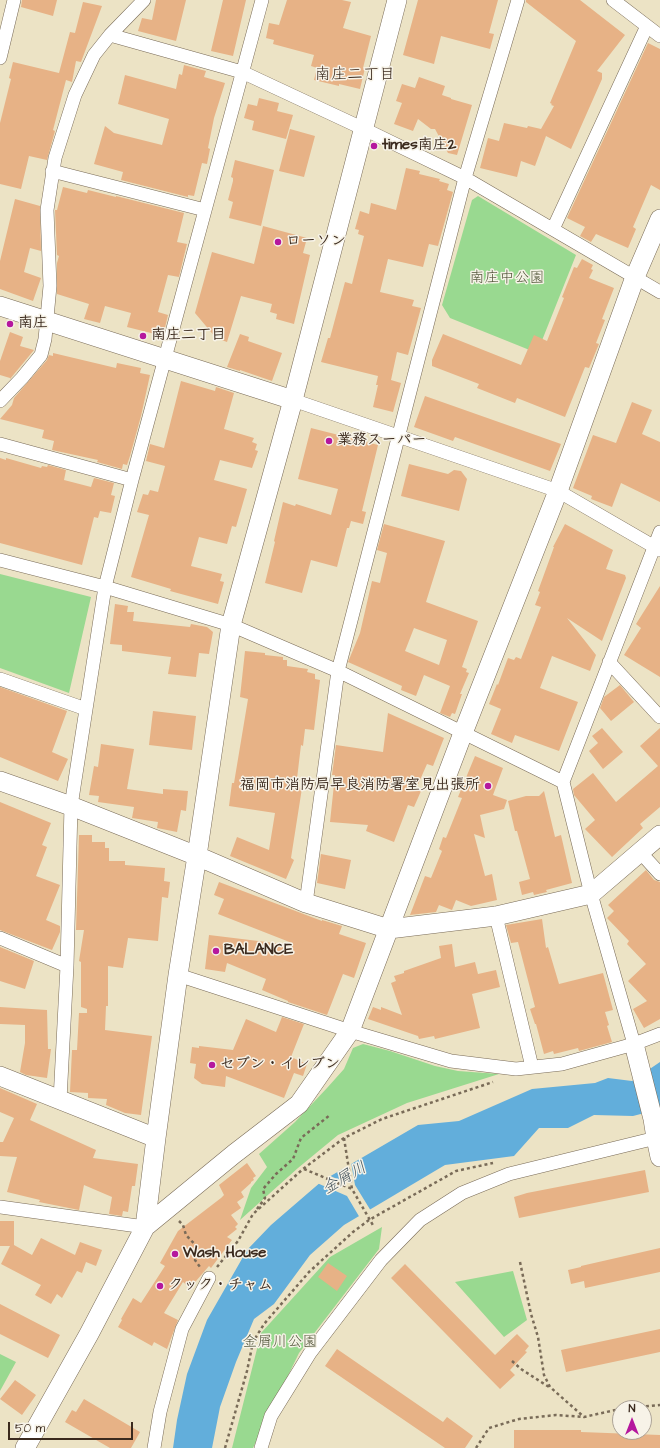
<!DOCTYPE html>
<html>
<head>
<meta charset="utf-8">
<style>
	body { margin:0 }
	#map { position:relative; width:660px; height:1448px; overflow:hidden; background:#ece3c5; font-family:"Architects Daughter",sans-serif }
	canvas { display:block }
	.north { position:absolute; left:612px; top:1400px; width:40px; height:40px; box-sizing:border-box; background:#f7f3e8; border:1px solid #aca397; border-radius:50%; rotate:0deg; font-size:11px; font-weight:700; line-height:16px; text-align:center; color:#3b2a1e }
	.north::after { content:''; display:block; margin:auto; width:14px; height:18px; background:#b5179e; clip-path:polygon(50% 0,100% 100%,50% 72%,0 100%) }
	.scale { position:absolute; left:8px; top:1422px; width:125px; height:18px; box-sizing:border-box; border:2px solid #3b2a1e; border-top:0; padding-left:5px; font-size:12px; line-height:14px; white-space:nowrap; color:#3b2a1e; -webkit-text-stroke:3px #f7f3e8; paint-order:stroke }
</style>
</head>
<body>
<div id="map">
<canvas width="660" height="1448"></canvas>
<div class="north">N</div>
<div class="scale">50 m</div>
</div>
<script>
const ctx = document.querySelector('canvas').getContext('2d');
ctx.lineJoin = 'round';
function fillPath(path, color) {
  ctx.fillStyle = color;
  ctx.fill(path, 'evenodd');
}
function stroke(path, color, width, dash) {
  ctx.strokeStyle = color;
  ctx.lineWidth = width;
  ctx.lineCap = dash ? 'butt' : 'round';
  ctx.setLineDash(dash || []);
  ctx.stroke(path);
}
function drawText(font, color, halo, rows, align = 'center') {
  ctx.font = font + ' "Architects Daughter","Klee One",sans-serif';
  ctx.lineWidth = 3;
  ctx.setLineDash([]);
  ctx.textBaseline = 'middle';
  ctx.strokeStyle = halo;
  ctx.fillStyle = color;
  for (const [text, x, y, turn = 0] of rows) {
    ctx.save();
    ctx.translate(x, y);
    ctx.rotate((+turn || 0) * Math.PI / 180);
    ctx.textAlign = isNaN(turn) ? turn : align;
    if (halo) ctx.strokeText(text, 0, 0);
    ctx.fillText(text, 0, 0);
    ctx.restore();
  }
}
fillPath(new Path2D(`
	M478,196L576,255L537,353L450,318L442,305L472,200Z
	M0,574L91,597L69,693L0,668Z
	M363,1044L390,1051L435,1066L458,1071L499,1074L407,1103L338,1135L298,1168L240,1220L251,1188L267,1167L259,1154L295,1122L327,1088L344,1069L353,1048Z
	M382,1227L379,1249L299,1353L253,1448H232L261,1333L330,1257Z
	M513,1271L527,1320L504,1337L455,1282Z
	M0,1354L16,1362L0,1391Z`), '#99d990');
fillPath(new Path2D(`
	M660,1062V1109L633,1116L594,1115L568,1128H539L514,1156L445,1165L344,1225L310,1255L274,1304L254,1319L236,1362L220,1407L212,1448H173L177,1420L187,1374L207,1320L247,1250L271,1225L322,1181L418,1125L459,1121L532,1089L595,1083L608,1078L632,1081Z`), '#62aedb');
fillPath(new Path2D(`
	M351,1162L355,1185L371,1211L360,1218L347,1196L317,1183L328,1175L344,1182L343,1167Z`), '#ece3c5');
fillPath(new Path2D(`
	M22,0H57L53,16L21,7Z
	M156,0H186L176,41L138,31L142,18L152,20Z
	M223,0H246L233,56L211,51Z
	M287,0H342L351,2L343,28L371,36L363,68H365L360,89L339,84V86L314,80L317,68L311,66L314,55L273,44L274,40L266,38L269,23L279,25Z
	M418,0H498L489,33L494,34L490,49L441,36L434,64L403,55Z
	M526,0H580L625,35L597,71L602,73V79L571,149L546,136L535,166L521,161L517,177L480,168L488,138L499,141L504,123L527,128L528,126L541,129L554,106L551,105L552,104L550,103L576,41L526,2Z
	M83,2L102,6L81,62L76,61L72,82L66,80L53,130L55,131L47,160L29,156L21,189L0,184V123L11,79L9,78L13,62L59,73L70,32L75,33Z
	M648,43L660,49V190L651,185L633,227L636,229L628,248L596,234L591,242L580,236L585,227L567,218Z
	M184,65L206,71L204,77L225,83L214,118L208,148L210,149L207,164L202,163L194,196L188,195V197L121,180L123,172L94,164L105,126L114,133L162,145L169,119L118,104L125,75L176,89L179,74L182,75Z
	M419,77L445,86L442,95L451,98V99L472,105L457,155L448,153L435,129H431L418,119L413,131L394,124L402,103L396,101L402,84L415,88Z
	M259,98L279,103L277,111L293,115L286,139L252,130L254,121L244,118L248,104L257,106Z
	M290,129L315,136L304,177L279,171Z
	M235,160L274,170L261,226L229,218L233,202L228,200L233,181V178L231,177Z
	M406,168L420,171L419,174L440,179L439,181L449,184L447,190L453,192L438,246L429,244L423,267L388,259L380,292L414,300L412,306L421,308L408,355L397,352L391,380L401,383L393,412L373,407L378,385H376L378,376L321,362L328,338H330L345,282L352,284L364,236L358,234L359,230L355,229L360,211L369,214L371,203L396,210Z
	M63,187L87,193L88,190L116,197V196L184,213L177,242L187,244L184,256L179,277L168,275L158,312L168,315L163,336L127,327L131,313L105,306L100,323L84,319L89,304L57,294V263L59,256L57,255L55,210H57Z
	M15,199L40,206L41,251L30,248L24,272L41,278L33,301L0,289V261Z
	M263,226L307,238L303,253L310,255L294,324L276,319L277,314L270,312L272,304L241,296L227,342L216,338L195,313L212,252L254,264Z
	M582,259L593,265L591,269L593,270L589,278L614,288L602,319L605,320L596,343L599,344L589,368L585,367L565,417L517,398L515,403L477,388L479,384L432,366V360L443,334L521,365L534,335L547,341L564,298L562,297L574,267L577,268Z
	M10,332L23,337L20,346L34,350L10,379V378L0,375V361Z
	M240,334L249,337L248,341L282,353L272,381L240,370V371L227,367Z
	M53,353L116,368L117,363L141,368L140,373L150,375L141,416L130,456L127,465L123,464L122,469L97,462L98,460L52,450L54,441L42,438L44,430L0,419L12,405L14,398L47,360L49,355L53,356Z
	M181,381L215,391L216,387L234,393L224,429L254,438L252,442L257,444L255,450L258,451L252,468L220,460L214,480L247,489L236,527L232,526L227,544L199,537L191,566L222,574L220,581L224,582L218,604L170,591L171,589L131,577L149,515L137,512L143,494L148,495L150,490L158,492L165,466L146,461L150,444L164,448Z
	M425,396L561,444L550,471L455,437L453,441L414,427Z
	M632,402L652,410L642,434L660,442V502L621,483L612,507L591,499L592,496L573,488L593,435L616,443Z
	M311,428L378,445L362,511L366,512L363,524L351,521L349,528H347L337,567L311,560L302,593L265,583L275,542L274,541L283,502L295,506L296,504L331,515L338,489L298,479Z
	M0,458L6,460V458L41,468L42,466L47,467L48,465L66,470L64,480L91,487L94,478L114,483L111,495L115,496L111,513L100,511L98,518L94,517L82,565L0,543Z
	M409,464L448,474L454,470L461,471L467,479L459,511L401,496Z
	M384,524L445,541L426,602L478,621L462,667L467,669L466,672L469,673L460,694H462L455,714L452,713L450,717L440,713L450,686L424,675L416,696L401,690L402,686L348,662L360,633L372,581L380,583L387,553L377,550ZM414,628L447,640L439,665L405,651Z
	M565,524L613,550L606,569L625,575L626,578L602,641L567,618L596,655L590,671L552,656L540,688L578,702L559,751L515,735L512,743L491,734L501,709L489,704L497,684L498,685L508,658L514,660L516,657L521,659L541,607L535,605L540,592L538,591L554,547H553Z
	M660,586V677L624,655L641,628L636,624Z
	M115,604L128,606L127,612H134L133,621L190,627L191,624L207,627L213,632L209,654L199,653L196,677L168,674L171,657L122,651V645L110,644Z
	M245,651L265,653V655L283,657V660H287V666L308,669L307,672L315,674V679L320,680L314,730L305,729L303,746L301,745L296,787L302,788L291,858L294,860L286,879L230,856L237,837L269,850L275,813L229,806L232,783H234L248,699L240,697Z
	M620,685L634,702L611,721L600,708L604,697Z
	M0,687L67,711L52,752L68,759L58,781L0,757Z
	M153,711L196,716L192,750L149,745Z
	M388,713L444,738L433,766L427,764L416,789L421,791L414,807L408,805L394,842L366,831L368,825L330,822L335,775H332L336,745L383,752Z
	M602,728L623,752L603,769L589,751L598,743L592,736Z
	M660,728V807L640,824L643,828L612,857L585,829L595,820L574,795L573,789L593,773L616,802L658,766L640,746Z
	M101,744L134,749L127,789L163,794V789L188,791L186,811L181,810L177,832L157,828L158,822L132,818L134,807L98,802L99,796L89,795L94,766L98,767Z
	M475,756L503,768L493,795L507,800L504,809L480,815L485,838L474,834L485,876L492,874L497,900L471,906L456,900L452,910L439,905L436,912L410,915L425,876L431,878L442,851L439,849L443,837L446,838L462,798L458,797Z
	M544,791L555,837L561,835L572,883L546,890L547,892L534,895L533,892L522,895L519,882L530,879L517,831H515L508,801L526,796H539Z
	M0,802L51,823L42,845L47,847L36,876L60,885L46,920L60,926V932L52,950L0,930Z
	M79,835H92V842H105V848H109V861H125V865L165,868L164,881L170,882L168,898L162,897L158,941L128,938L123,968L108,966V1006H106L105,1030L152,1036L141,1115L125,1113L106,1105L107,1099L88,1098V1093L70,1092L72,1050H77L79,1013H87V1009L81,1007V962L79,961L84,930H76Z
	M321,854L351,860L345,889L317,883Z
	M646,870L654,880L660,882V1019L644,1028L633,1009L647,1001L628,981L646,964L627,944L629,941L607,918L614,911L608,905Z
	M219,882L322,921V920L342,926L339,934L366,943L354,978L343,974L327,1015L288,1002V1001L262,990L266,979L227,963L225,972L205,969L209,935L291,945L292,943L218,914L224,899L214,895Z
	M542,919L546,948L548,947L559,984L603,973L613,1010L605,1012L609,1025L607,1026L612,1042L579,1051L578,1048L554,1054L553,1051L544,1054L536,1024H535L530,1009L535,1007L518,942L511,943L506,925Z
	M452,944L455,967L475,962L478,974L496,970L500,987L472,994L480,1028L435,1039L434,1036L419,1039L418,1036L368,1019L373,1007L381,1010V1007L402,1015L391,983L396,981L394,976L404,973V971L441,958L439,946Z
	M0,947L34,961L25,989L0,981Z
	M0,1007L47,1010L48,1049H51L47,1078L26,1075L20,1072L25,1043V1025L0,1024Z
	M282,1017L304,1024L291,1057L307,1064L303,1076L294,1073L284,1098L226,1076L225,1087L202,1084L194,1078L196,1064L190,1063L192,1047L199,1048V1046L233,1050L246,1019L276,1032Z
	M0,1088L37,1104L30,1120L96,1150L93,1158L138,1164L135,1186H132L128,1212L123,1211L122,1216L109,1214L112,1197L84,1185L79,1210L39,1202L40,1200L7,1192L17,1157L0,1156V1142H3L14,1118L0,1112Z
	M247,1163L256,1176L253,1178L254,1180L251,1182V1183L241,1192L244,1197L237,1202L241,1208L231,1215L238,1224L235,1227L237,1229L227,1237L232,1240L211,1268L209,1266L190,1288L183,1282L164,1313L178,1320L167,1349L154,1342L152,1346L118,1327L122,1320L121,1319L133,1298L141,1303L165,1266L160,1263L178,1231L221,1198L224,1195L219,1185Z
	M645,1170L649,1192L519,1218L514,1197L527,1193Z
	M0,1221H14V1245L32,1255L41,1238L75,1255L80,1242L102,1250L96,1266L86,1262L82,1273L77,1271L62,1298L57,1294L51,1304L35,1295L41,1285L1,1264L10,1246H0Z
	M660,1248V1272L585,1288L584,1281L571,1284L568,1270L581,1267V1266Z
	M328,1263L347,1276L337,1291L318,1277Z
	M405,1264L495,1355L517,1334L529,1346L525,1351L527,1352L510,1370L515,1375L500,1389L391,1278Z
	M0,1304L60,1335L48,1358L0,1334Z
	M660,1329V1352L566,1372L561,1350Z
	M337,1349L443,1422L447,1417L473,1436L465,1448H445L325,1366Z
	M15,1380L36,1395L22,1415L0,1399Z
	M84,1399L140,1432L131,1448H110L65,1422L72,1410L76,1412Z
	M514,1430H581V1432L660,1435V1448H514Z`), '#e7b286');
const street = new Path2D(`
	M613,0L660,36
	M110,35L242,72L364,129L465,178L660,292
	M0,58L14,0
	M52,171L205,210
	M553,229L647,26
	M293,400L558,491L660,550
	M0,401L22,378L41,355L45,339L50,286L47,210L55,158L75,95L94,55L110,35L144,0
	M0,444L132,480
	M0,560L105,587L231,625L338,671L563,782L591,894L634,1044
	M609,662L660,717
	M0,679L86,709
	M563,782L660,532
	M640,852L660,874
	M306,903L338,671L465,178L518,0
	M496,916L532,1067
	M0,938L67,966
	M178,975L350,1031L451,1061L516,1069L562,1064L634,1044L660,1034
	M60,1100L67,966L71,806L105,587L132,480L262,0
	M0,1207L145,1227
	M154,1448L160,1412L182,1329L209,1278
	M261,1448L271,1416L310,1353L381,1260L420,1220L462,1193L509,1174L656,1138`);
const secondary = new Path2D(`
	M0,306L293,400
	M0,781L71,806L197,856L306,903L389,929L496,916L591,894L660,835
	M634,1044L653,1119L656,1138
	M0,1076L156,1138
	M660,1138H656L660,1157
	M145,1227L234,1154L299,1104L350,1031L463,733L558,491L635,277L660,219
	M25,1448L89,1334L145,1227L156,1138L178,975L197,856L231,625L293,400L397,0`);
stroke(street, '#796b58', 14);
stroke(secondary, '#796b58', 20);
stroke(new Path2D(`
	M344,1138L352,1189L374,1227
	M304,1169L352,1189
	M257,1209L265,1198L263,1189L276,1174L293,1159L301,1138L330,1115
	M179,1221L183,1225L186,1235L201,1251L195,1260L200,1267
	M520,1262L531,1314L538,1337L544,1375L550,1387L584,1417L620,1409
	M217,1267L238,1241L253,1214L303,1169L344,1138L382,1119L493,1082
	M512,1361L521,1369L549,1387
	M628,1408L660,1405
	M225,1448L247,1371L253,1342L264,1324L309,1272L353,1232L369,1220L456,1171L493,1163
	M476,1448L489,1428L519,1419L556,1415L584,1417`), '#796b58', 2.5, [3, 3]);
stroke(street, '#fff', 13);
stroke(secondary, '#fff', 19);
for (const [x, y, r, color] of [
	[374,146,4,"#b5179e"],
	[278,242,4,"#b5179e"],
	[10,324,4,"#b5179e"],
	[143,336,4,"#b5179e"],
	[329,441,4,"#b5179e"],
	[488,786,4,"#b5179e"],
	[216,951,4,"#b5179e"],
	[212,1065,4,"#b5179e"],
	[175,1254,4,"#b5179e"],
	[160,1286,4,"#b5179e"]
]) {
  const dot = new Path2D();
  dot.arc(x, y, r, 0, 2 * Math.PI);
  ctx.fillStyle = color;
  ctx.fill(dot);
  stroke(dot, '#f7f3e8', 1.5);
}
drawText('bold 15px', '#3b2a1e', '#f7f3e8', [
	["times南庄2",382,146],
	["ローソン",286,242],
	["南庄",18,324],
	["南庄二丁目",151,336],
	["業務スーパー",337,441],
	["福岡市消防局早良消防署室見出張所",480,786,"right"],
	["BALANCE",224,951],
	["セブン・イレブン",220,1065],
	["Wash House",183,1254],
	["クック・チャム",168,1286]
], 'left');
drawText('15px', '#52563a', '#f7f3e8', [
	["南庄中公園",507,279],
	["金屑川公園",280,1343]
]);
drawText('16px', '#3b2a1e', '#f7f3e8', [
	["南庄二丁目",355,76]
]);
drawText('italic 16px', '#495860', '#f7f3e8', [
	["金屑川",345,1179,-30]
]);
</script>
</body>
</html>
